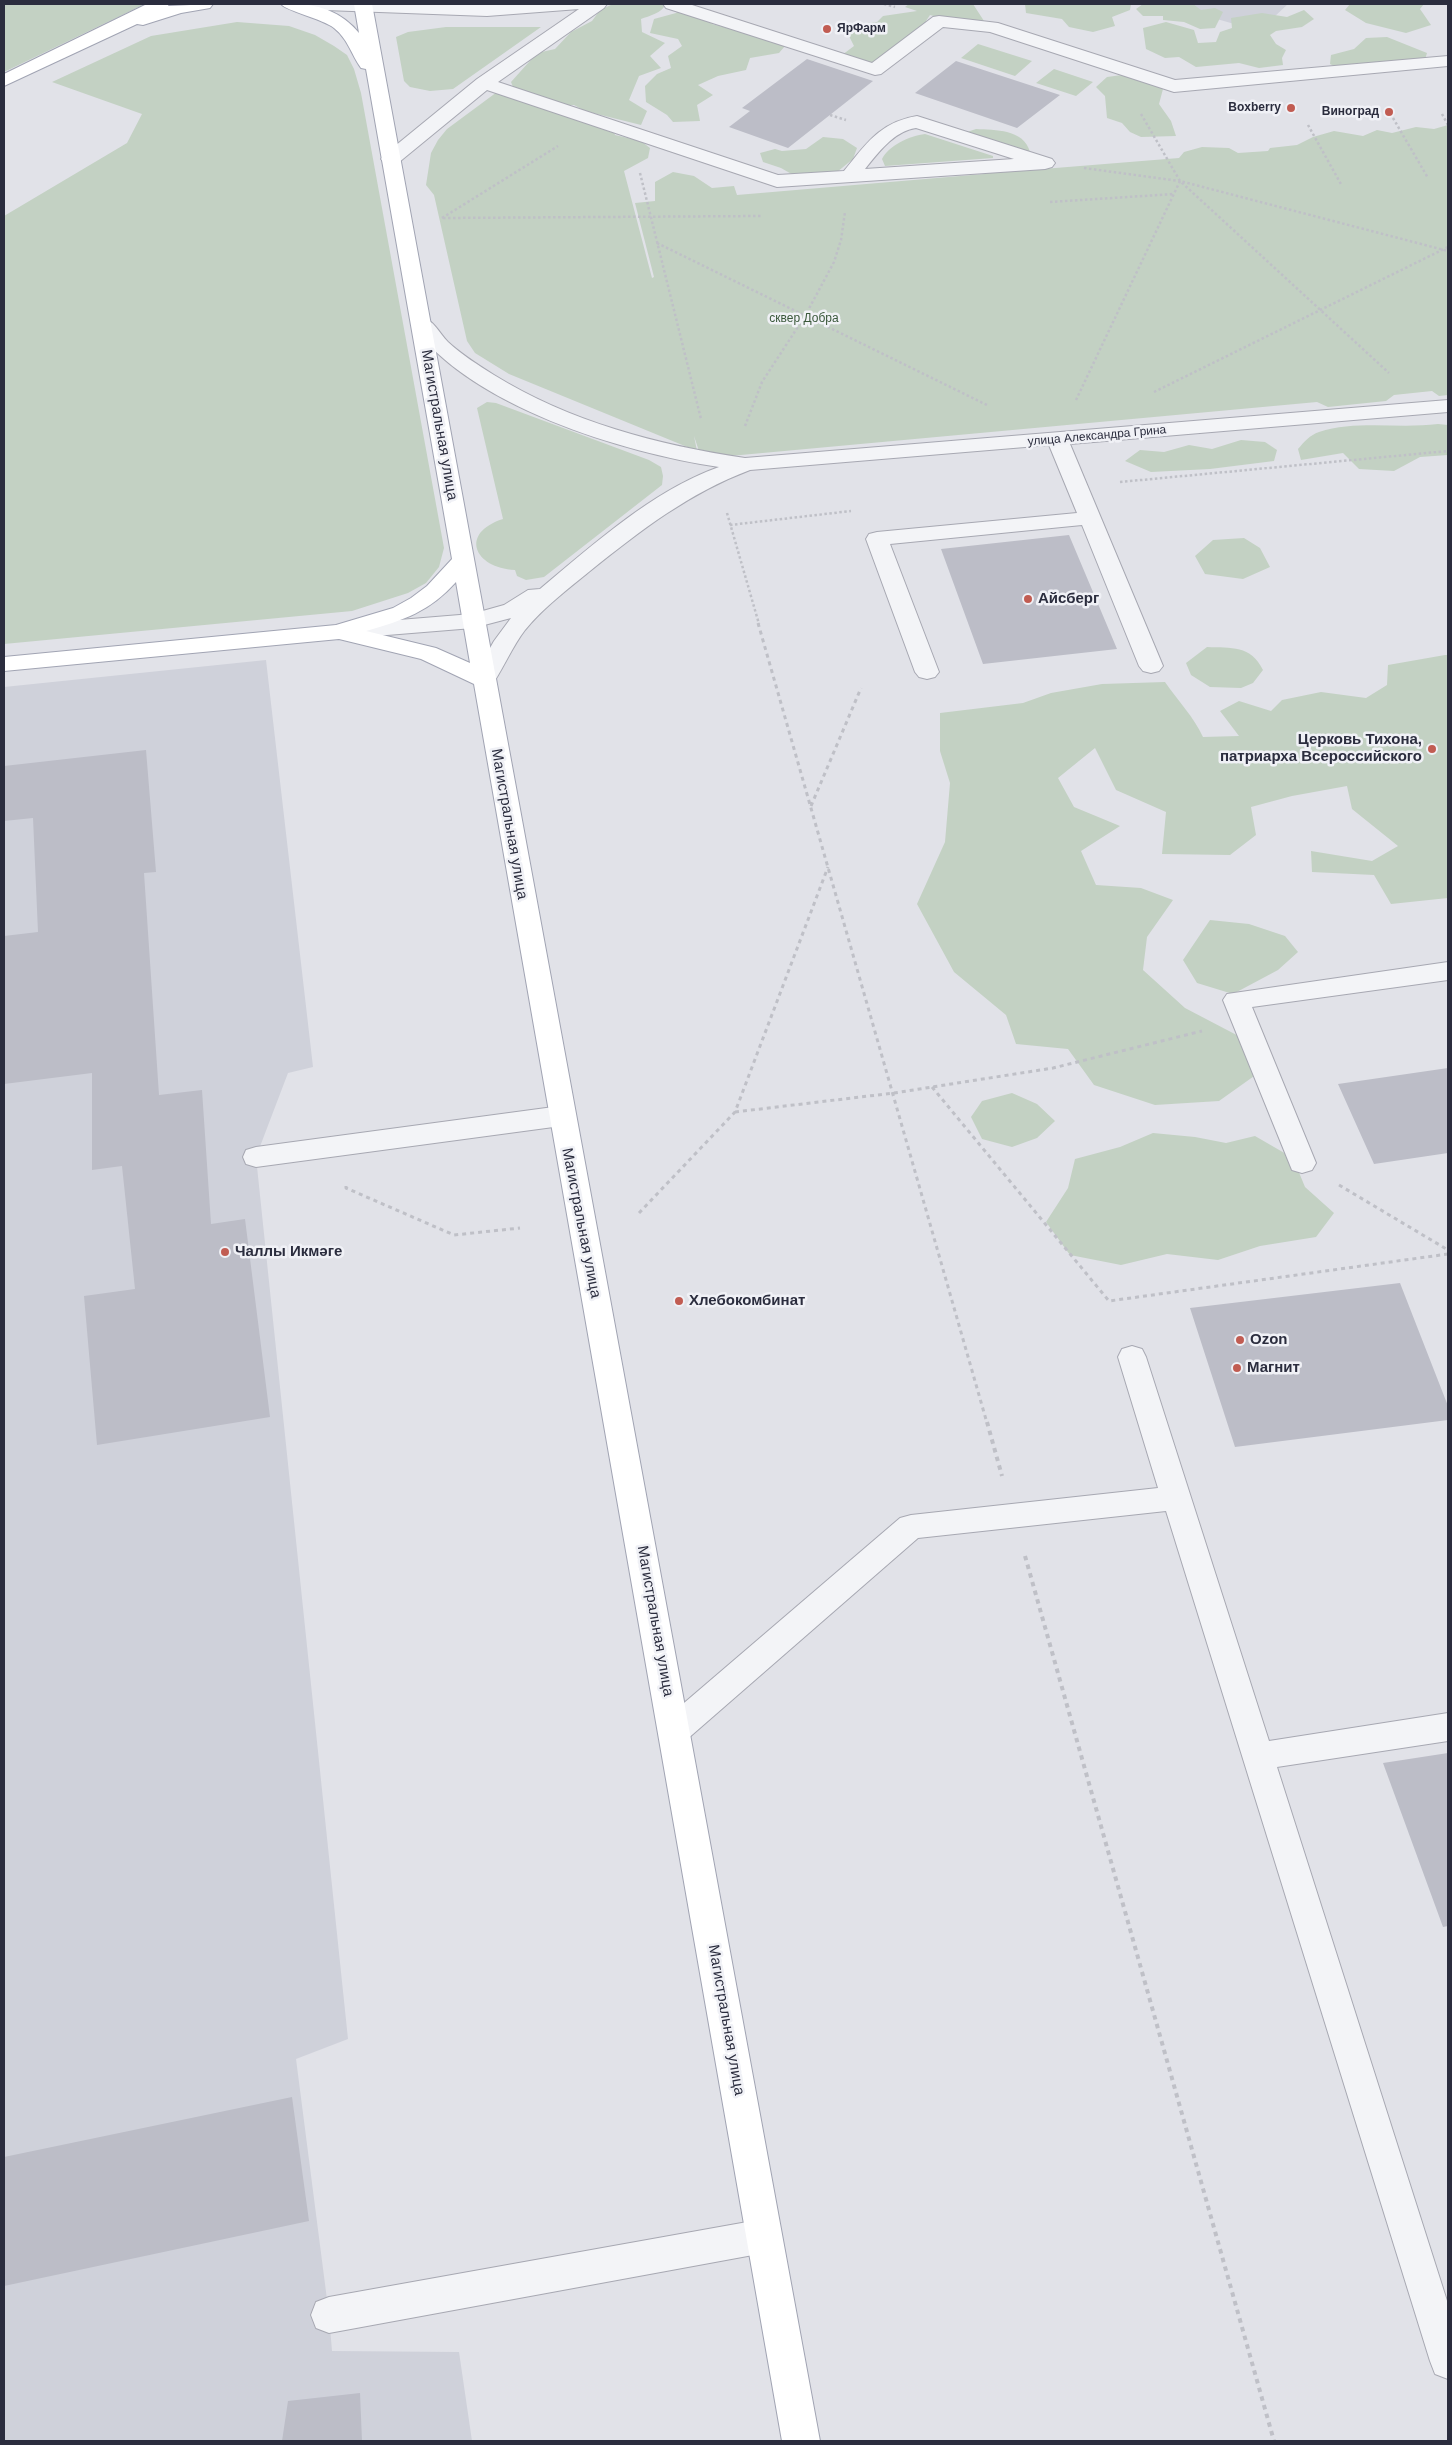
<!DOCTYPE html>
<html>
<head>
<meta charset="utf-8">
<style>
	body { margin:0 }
	#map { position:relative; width:1452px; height:2445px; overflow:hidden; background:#e1e2e8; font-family:Helvetica,sans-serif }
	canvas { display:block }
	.frame { position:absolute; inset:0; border:5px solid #2b2d3e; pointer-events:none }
</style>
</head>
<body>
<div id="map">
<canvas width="1452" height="2445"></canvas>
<div class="frame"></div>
</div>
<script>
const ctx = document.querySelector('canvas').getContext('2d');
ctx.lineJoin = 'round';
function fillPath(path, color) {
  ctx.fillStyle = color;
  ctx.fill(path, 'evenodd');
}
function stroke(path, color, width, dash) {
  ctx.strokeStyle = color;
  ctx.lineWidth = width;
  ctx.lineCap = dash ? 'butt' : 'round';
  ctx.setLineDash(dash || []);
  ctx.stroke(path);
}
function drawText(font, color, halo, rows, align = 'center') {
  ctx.font = font + ' Helvetica,sans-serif';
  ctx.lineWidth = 5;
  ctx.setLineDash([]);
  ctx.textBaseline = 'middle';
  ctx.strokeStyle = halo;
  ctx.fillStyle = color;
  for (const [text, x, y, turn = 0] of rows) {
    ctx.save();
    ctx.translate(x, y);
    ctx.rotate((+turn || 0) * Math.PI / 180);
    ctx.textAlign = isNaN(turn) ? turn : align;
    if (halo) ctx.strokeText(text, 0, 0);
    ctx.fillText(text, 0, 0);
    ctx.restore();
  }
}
fillPath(new Path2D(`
	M1164,4H1288L1259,31Z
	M266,660L313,1067L288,1073L256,1157L348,2039L296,2059L329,2315L332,2351L459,2352L472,2441H4V687Z`), '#cfd1da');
fillPath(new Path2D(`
	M4,4H145L4,72Z
	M613,4H666C662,13 649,16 641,19L642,32L665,43L650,56L661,68L639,76L629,100L647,111L641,125L585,111L574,105L541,106L614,132L615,135L641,141L650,148L648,158L624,171L652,278L654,277L635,203L655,201V182L673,172L694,176L712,188L734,186L737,195L984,174C1001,167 1024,166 1043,169L1179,158L1184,152L1202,147L1229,148L1238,153L1268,151L1270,148L1297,145L1313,137L1334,131L1363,136L1377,130L1392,133L1416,127L1434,129L1448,125V395L1439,396L1432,391L1394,395L1386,401L1328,407L1317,402L730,456L699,451L694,436L697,451L509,374L475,353L467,341L434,195L426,185L431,153L438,140L447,129L497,92L518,99L511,82L537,53L555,49L571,32L592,21L600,10Z
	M687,4L707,10L712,24L762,37L785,46L779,53L750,58L746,70L718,76L698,85L713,95L697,105L700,121L673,122L667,115L646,102L645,86L657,74L671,68L668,56L682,46L678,39L650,33L654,19L676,13Z
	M909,4H973L984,21L941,18L930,15L926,21L930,23L875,66L842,55L854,46L848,34L865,23L877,22L883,16L917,11L905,7Z
	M1025,4H1131L1130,10L1112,17L1115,26L1093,32L1069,27L1062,19L1026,13Z
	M1143,4H1193L1201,10L1215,8L1223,12L1215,28L1200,29L1184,22L1163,20V16H1143L1136,9Z
	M1350,4H1424L1420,9L1431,25L1406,33L1366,23L1345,10Z
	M1304,10L1314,19L1302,27L1276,31L1270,35L1276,44L1286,50L1282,58L1283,65L1259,68L1239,63L1196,67L1179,57L1165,58L1146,49L1143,28L1166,22L1194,30L1198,43L1216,42L1220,32L1232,28L1231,18L1262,13L1287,17Z
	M237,22L289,26L315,35L334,46L347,55L354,69L361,93L444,548L439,567L426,583L408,593L352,611L4,644V216L127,143L142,114L52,82L151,36Z
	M446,27H541L453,89L430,91L410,87L404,81L396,37L408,32Z
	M1387,37L1427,53L1422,69L1370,71L1352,75L1330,64L1331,55L1354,49L1366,38Z
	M978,44L1032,61L1015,76L961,58Z
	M1054,69L1093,82L1076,96L1036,83Z
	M1129,74L1163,89L1159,104L1171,121L1176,136L1141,137L1130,132L1122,123L1107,118L1105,96L1096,87L1107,77Z
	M976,129C995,130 1024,129 1030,152L967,132Z
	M925,134L993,156V158L885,166L882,159C889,145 910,136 925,134Z
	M823,137L843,139L857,148L853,159L837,172L795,176L781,168L763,162L760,153L775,149L782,151L806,149Z
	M487,402L496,403L649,460L661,467L663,476L662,485L544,577L526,580L517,576L515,570C474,568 459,533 503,519L477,408Z
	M1438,424L1448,425V455L1420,457L1394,471L1359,469L1343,453L1301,460L1298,449C1304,442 1310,435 1319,432C1356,420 1399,429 1438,424Z
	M1241,440L1265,442L1277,450L1274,461L1210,469L1151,472L1125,461L1140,450L1164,452L1189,445L1212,449Z
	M1244,538L1260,548L1270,567L1243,579L1205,574L1195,556L1213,540Z
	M1207,647C1231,648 1251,645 1263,670L1253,683L1241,688L1210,687L1191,675L1186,663Z
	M1445,655H1448V898L1391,904L1374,875L1312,872L1311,851L1372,861L1398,846L1352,809L1347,786L1292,796L1251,807L1256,835L1230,855L1162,854L1166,812L1116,790L1095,748L1058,778L1074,807L1120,826L1081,851L1096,885L1141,888L1173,900L1147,937L1143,970L1185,1008L1250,1042L1264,1069L1219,1101L1155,1105L1094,1085L1068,1049L1016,1044L1006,1015L954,972L917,904L945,842L950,783L940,751V713L1023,703L1051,693L1102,684L1165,682C1178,701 1194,717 1203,737L1239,736L1220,711L1239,701L1271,711L1282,700L1321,692L1366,698L1387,685L1388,665Z
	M1210,920L1249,924L1285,936L1298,952L1278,970L1233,994L1197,983L1183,960Z
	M1012,1093L1037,1104L1055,1121L1037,1138L1012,1147L982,1139L971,1117L982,1101Z
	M1153,1133L1195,1137L1226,1143L1255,1136L1293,1158L1305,1187L1334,1213L1316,1237L1260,1246L1218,1260L1167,1254L1121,1265L1070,1255L1046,1222L1068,1188L1075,1159L1120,1147Z`), '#c3d1c3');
fillPath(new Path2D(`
	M807,59L873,81L788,148L729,127L750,111L742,108Z
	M956,61L1060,95L1017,128L915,93Z
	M1069,535L1117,649L983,664L941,549Z
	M146,750L156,872L144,873L159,1095L202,1090L211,1224L245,1219L270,1417L97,1445L84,1296L135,1289L122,1166L92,1170V1073L4,1084V936L38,932L33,818L4,821V766Z
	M1448,1068V1153L1374,1164L1338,1084Z
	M1400,1283L1448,1406V1420L1235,1447L1190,1308Z
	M1448,1753V1926L1443,1927L1383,1763Z
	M292,2097L309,2221L4,2286V2157Z
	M360,2393L362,2441H282L288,2401Z`), '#bcbdc7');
const minor = new Path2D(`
	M289,4H607L604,8L498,82L778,175L844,171C866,144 880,122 917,116L1052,159L1055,163L1052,167L1045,169L777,187L487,90L398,163H384L381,159L384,155L477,79L579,9L487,16L298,9L292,8ZM916,128L1014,159L865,169C878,153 894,131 916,128Z
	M663,4H689L872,63L933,17L939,16L998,23L1175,80L1448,56V66L1174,92L990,32L943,27L881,74L875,75L666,8Z
	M421,317C434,320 439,333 448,342C462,355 478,365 494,375C570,422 658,445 745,458L1448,400V412L1070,444L1163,666L1159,671L1151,673L1143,671L1139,666L1082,525L890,544L939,672L935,677L927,679L919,677L915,672L866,539L869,534L877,532L1077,513L1049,445L750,470C689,493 641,530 590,571C568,589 544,607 525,630C512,647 504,667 492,685L484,687L476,685L472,680L494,641L511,618L473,628L338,639L330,637L327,632L330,627L338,625L472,614L504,605L528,590L540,589C594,544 652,491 719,467C624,453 468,406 411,323L414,319Z
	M1448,962V980L1252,1007L1316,1163L1312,1170L1302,1173L1292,1170L1223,1000L1227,994Z
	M561,1106L570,1109L574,1116L570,1123L561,1126L256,1167L246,1164L243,1157L246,1150L256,1147Z
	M1132,1346L1142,1349L1146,1357L1269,1741L1448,1713V1741L1277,1767L1448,2304V2379L1435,2374L1430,2361L1166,1511L918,1538L685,1741L674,1745L663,1741L658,1731L663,1721L900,1518L911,1515L1158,1488L1118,1357L1122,1349Z
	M764,2219L777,2224L782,2236L777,2248L764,2253L329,2333L316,2328L311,2315L316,2302L329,2297Z`);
const major = new Path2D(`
	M147,4H169L168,6L213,4L210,8L181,13L143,25L137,24L4,86V74Z
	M281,4C311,2 340,9 359,33L354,4H372L820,2441H782L474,684L421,659L339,639L4,671V657L336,625L393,608L411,598L427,586L452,559L366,69L361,68C351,54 348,39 334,28C323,19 286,11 281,4ZM456,582L470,663L436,648L366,631C404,620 429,612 456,582Z`);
stroke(minor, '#a7a8b2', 2);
stroke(major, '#a1a4b3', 2);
stroke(new Path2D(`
	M884,4L895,7
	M1141,114L1180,181L1389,373
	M1442,114L1448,125
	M830,115L846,120
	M1393,118L1428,178
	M1308,125L1342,186
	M1084,168L1179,181
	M640,173L701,419
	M1050,202L1174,194
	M442,218L558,146
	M443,218L762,216
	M657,243L989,406
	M1154,392L1448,247
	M1076,400L1180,181L1448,251
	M745,426L762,382L805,316L834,262L841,240L845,212
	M1120,482L1448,451
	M727,513L759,624
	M730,525L851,511`), '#bfc0c7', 2.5, [2.5, 2.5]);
stroke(new Path2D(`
	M758,623L987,1423
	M811,806L861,688
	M932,1087L1109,1301L1448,1254
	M735,1112L894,1093L1053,1068L1202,1031
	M1339,1185L1448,1250
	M346,1186V1188L454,1235L520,1228
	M639,1213L735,1112L828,867`), '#bfc0c7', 3, [4, 4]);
stroke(new Path2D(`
	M987,1422L1002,1476
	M1025,1556L1274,2441`), '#bfc0c7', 4, [4.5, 4.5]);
fillPath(minor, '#f3f4f7');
fillPath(major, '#fff');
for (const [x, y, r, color] of [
	[827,29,5,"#c15c52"],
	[1291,108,5,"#c15c52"],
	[1389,112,5,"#c15c52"],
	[1028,599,5,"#c15c52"],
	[1432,749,5,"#c15c52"],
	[225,1252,5,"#c15c52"],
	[679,1301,5,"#c15c52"],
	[1240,1340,5,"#c15c52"],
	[1237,1368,5,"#c15c52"]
]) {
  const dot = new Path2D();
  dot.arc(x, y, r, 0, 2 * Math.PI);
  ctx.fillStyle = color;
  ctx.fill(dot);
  stroke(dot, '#f0f1f6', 2);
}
drawText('bold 12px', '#2b2d3e', '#f0f1f6', [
	["ЯрФарм",837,29,"left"],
	["Boxberry",1281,108],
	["Виноград",1379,112]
], 'right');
drawText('12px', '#3a583b', '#f0f1f6', [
	["сквер Добра",804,319]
]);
drawText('12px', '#2b2d3e', '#f0f1f6', [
	["улица Александра Грина",1097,436,-5]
]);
drawText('15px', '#2b2d3e', '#f0f1f6', [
	["Магистральная улица",439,425,80],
	["Магистральная улица",509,824,80],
	["Магистральная улица",581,1223,79],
	["Магистральная улица",655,1621,80],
	["Магистральная улица",726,2020,80]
]);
drawText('bold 15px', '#2b2d3e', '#f0f1f6', [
	["Айсберг",1038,599],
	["Церковь Тихона,",1422,740,"right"],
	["патриарха Всероссийского",1422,757,"right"],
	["Чаллы Икмәге",235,1252],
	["Хлебокомбинат",689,1301],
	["Ozon",1250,1340],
	["Магнит",1247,1368]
], 'left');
</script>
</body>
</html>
